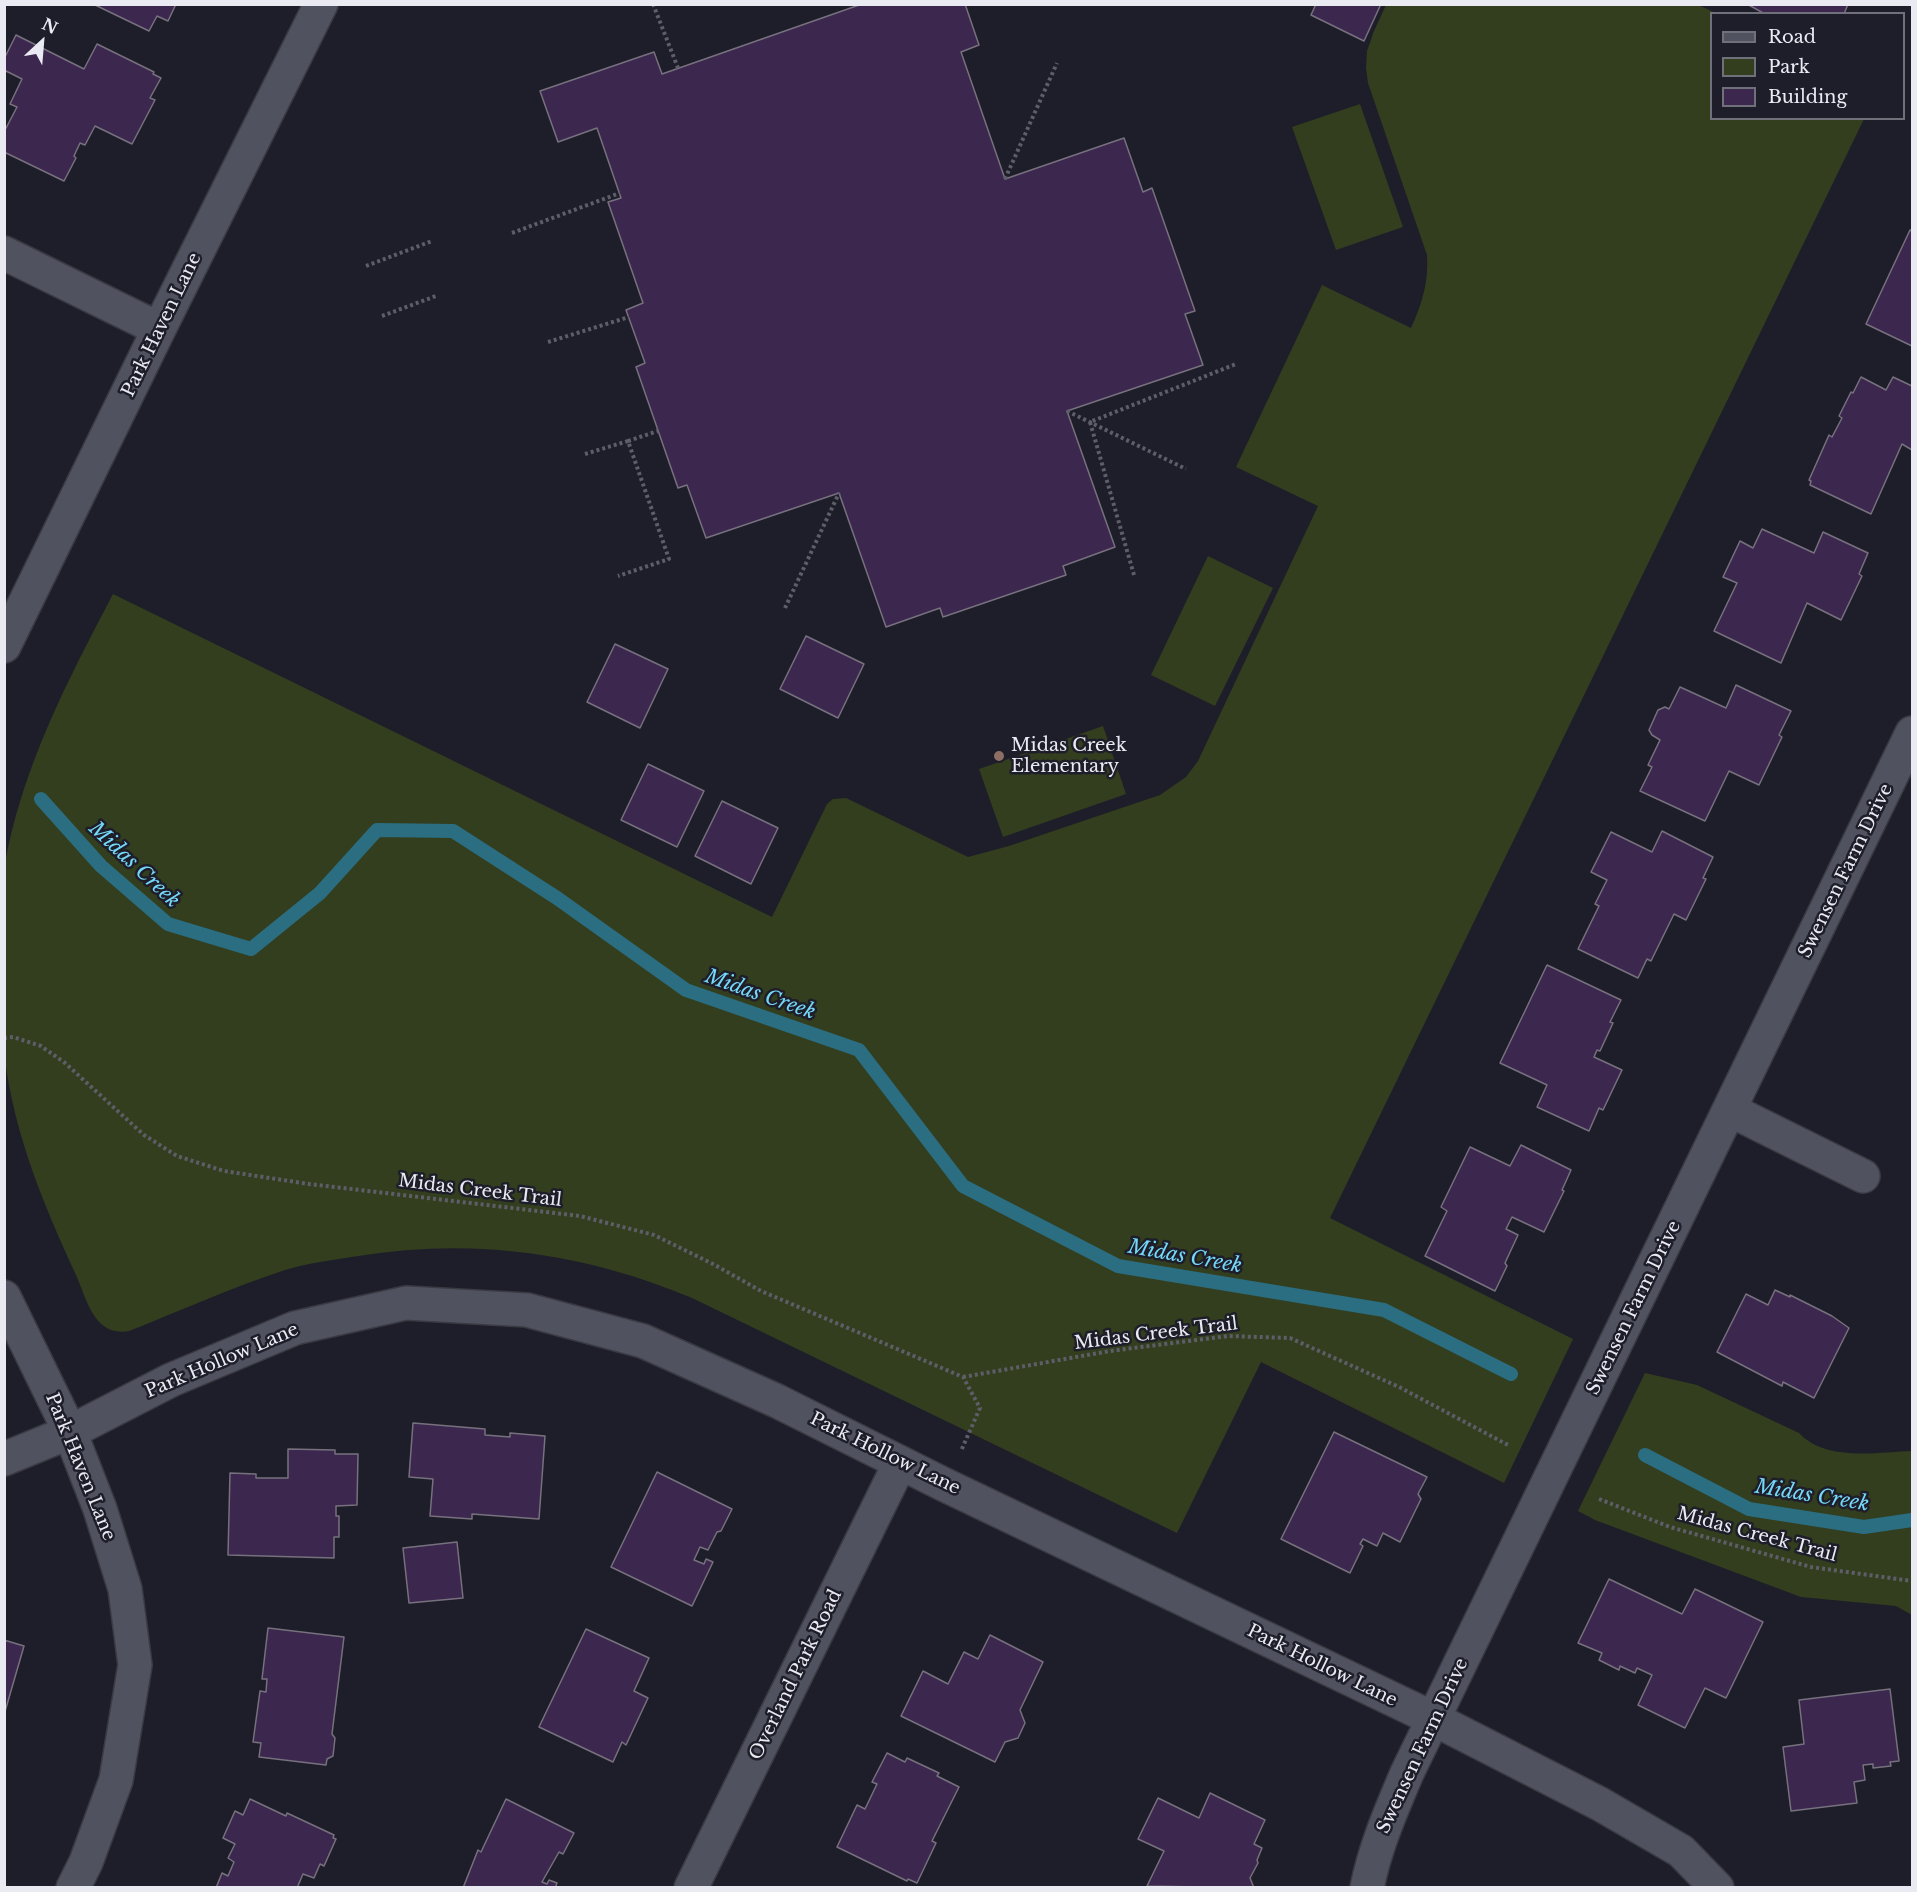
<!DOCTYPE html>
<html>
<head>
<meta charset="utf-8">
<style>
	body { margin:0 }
	#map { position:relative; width:1917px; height:1892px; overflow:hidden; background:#1e1e2a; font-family:"Libre Baskerville",serif }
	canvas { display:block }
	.frame { position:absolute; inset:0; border:6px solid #e9eaf2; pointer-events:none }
	.legend { position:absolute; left:1710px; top:12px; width:195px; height:108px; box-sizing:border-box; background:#1e1e2a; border:2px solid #6f707a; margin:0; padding:8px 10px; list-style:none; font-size:18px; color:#e9eaf2 }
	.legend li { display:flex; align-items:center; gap:12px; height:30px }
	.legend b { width:30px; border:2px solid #6f707a }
	.north { position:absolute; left:12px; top:12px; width:60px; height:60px; -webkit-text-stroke:4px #1e1e2a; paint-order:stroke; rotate:26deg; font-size:16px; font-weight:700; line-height:24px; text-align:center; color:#e9eaf2 }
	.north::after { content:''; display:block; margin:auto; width:21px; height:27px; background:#e9eaf2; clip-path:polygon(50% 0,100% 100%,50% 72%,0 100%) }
</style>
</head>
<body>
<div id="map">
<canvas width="1917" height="1892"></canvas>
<div class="frame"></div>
<ul class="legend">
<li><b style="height:8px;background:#515260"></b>Road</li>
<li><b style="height:16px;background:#333e1e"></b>Park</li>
<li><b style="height:16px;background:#3c274f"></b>Building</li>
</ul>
<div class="north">N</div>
</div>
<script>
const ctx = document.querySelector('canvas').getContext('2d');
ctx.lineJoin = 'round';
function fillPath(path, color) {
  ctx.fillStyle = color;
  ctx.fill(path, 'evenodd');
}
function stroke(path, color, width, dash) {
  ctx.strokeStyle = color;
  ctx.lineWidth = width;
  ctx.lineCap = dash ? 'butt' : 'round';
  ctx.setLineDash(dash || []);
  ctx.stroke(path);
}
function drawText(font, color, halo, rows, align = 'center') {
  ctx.font = font + ' "Libre Baskerville",serif';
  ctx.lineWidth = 5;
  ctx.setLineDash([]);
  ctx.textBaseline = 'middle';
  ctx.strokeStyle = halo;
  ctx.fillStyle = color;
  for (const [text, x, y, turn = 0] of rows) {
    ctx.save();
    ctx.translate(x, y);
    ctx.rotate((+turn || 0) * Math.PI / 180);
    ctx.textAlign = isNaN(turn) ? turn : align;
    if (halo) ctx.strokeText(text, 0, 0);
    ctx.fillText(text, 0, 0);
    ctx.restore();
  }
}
fillPath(new Path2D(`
	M1386,5H1698L1716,13L1712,14V118L1864,119L1330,1218L1573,1339L1504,1483L1261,1362L1177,1533L692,1298C586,1253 472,1237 358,1256C333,1260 307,1263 282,1271C230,1288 180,1311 129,1331C94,1337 87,1300 76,1275C44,1206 15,1136 5,1060C2,1039 4,1017 4,996C4,954 4,911 4,869C21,769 67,682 113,594L772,917L827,804L833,799L846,798L968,857L1009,846L1160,795L1186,777L1198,761L1318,506L1236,467L1322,285L1411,328C1422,304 1429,281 1427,255L1368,83L1366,68L1367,51L1374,31Z
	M1360,104L1403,227L1336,250L1292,127Z
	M1208,556L1273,588L1215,706L1151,675Z
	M1103,726L1126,794L1003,837L979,769Z
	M1645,1373L1697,1385L1799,1433C1826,1462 1877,1452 1912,1451V1615L1896,1606L1801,1597L1595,1520L1578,1511Z`), '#333e1e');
stroke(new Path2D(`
	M41,799L101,866L168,924L251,949L320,893L377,830L453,831L557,898L686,990L859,1050L963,1186L1118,1266L1384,1310L1511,1374
	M1645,1455L1749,1509L1864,1527L1912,1520`), '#2b6d81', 14);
const building = new Path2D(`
	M93,4H176L168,21L157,16L149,31Z
	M862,4H965L979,45L961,52L1005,179L1124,138L1143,192L1152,188L1195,311L1185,314L1203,365L1067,411L1115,547L1063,566L1066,575L943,617L940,608L886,627L839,493L706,538L687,485L678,488L636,367L645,363L626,310L643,303L608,202L621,198L597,128L558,142L540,91L654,52L662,74Z
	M1316,4H1381L1364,41L1311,15Z
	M1747,4H1848L1844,14H1765Z
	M16,35L84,69L97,44L154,72L153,74L161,78L150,98L155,100L132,144L95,126L85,145L80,143L74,156L76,158L64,181L4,152V132L17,107L10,104L22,79L4,70V59Z
	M1910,230L1912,231V346L1866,324Z
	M1861,377L1886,390L1893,377L1912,386V450L1902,444L1871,514L1810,485L1811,481L1809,480L1829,435L1832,437L1842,418L1839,416L1851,392L1853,393Z
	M1762,529L1814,553L1823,532L1868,553L1859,574L1862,576L1841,620L1807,603L1781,663L1714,631L1737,583L1723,577L1740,541L1753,548Z
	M806,636L864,664L838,718L780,689Z
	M615,644L668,669L640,728L587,702Z
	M1736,685L1791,711L1779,735L1782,737L1759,785L1729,771L1705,821L1640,791L1652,767L1648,765L1660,740L1652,735L1649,730L1658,710L1665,707L1669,709L1680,687L1726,708Z
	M648,764L704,791L677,847L621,820Z
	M722,801L778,828L751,884L695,856Z
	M1662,831L1713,857L1703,878L1706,879L1686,920L1674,914L1651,961L1647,959L1638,978L1578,949L1599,906L1595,904L1607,880L1591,872L1611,832L1652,852Z
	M1547,965L1621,1000L1610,1022L1613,1023L1600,1051L1597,1050L1594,1057L1622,1070L1603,1110L1599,1108L1589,1131L1537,1107L1547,1085L1500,1063Z
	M1521,1145L1571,1170L1562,1190L1564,1191L1544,1232L1512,1217L1506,1229L1518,1235L1505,1263L1507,1266L1495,1291L1425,1256L1447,1211L1441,1207L1470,1147L1510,1166Z
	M1775,1290L1790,1297V1295L1832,1316L1849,1328L1814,1398L1783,1382L1782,1386L1717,1352L1746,1294L1768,1305Z
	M413,1423L485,1429V1435L510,1437V1433L545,1436L539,1519L472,1514V1519L430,1516L433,1479L409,1477Z
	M1334,1432L1427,1477L1418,1494L1421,1499L1400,1542L1383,1533L1377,1546L1363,1539L1360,1544L1363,1546L1350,1573L1281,1539Z
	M288,1449L335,1450V1454H358L357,1505L336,1506V1516H339V1537H334V1558L228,1555L230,1473L256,1474V1478H288Z
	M657,1472L732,1509L721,1531L717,1532L708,1550L700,1547L694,1560L704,1564L706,1559L713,1562L692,1606L611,1567Z
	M457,1542L463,1598L409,1603L403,1548Z
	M1609,1579L1682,1614L1695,1589L1763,1622L1726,1698L1705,1688L1685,1728L1638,1705L1652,1675L1637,1668L1635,1673L1620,1666L1619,1670L1599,1660L1602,1653L1578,1643Z
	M268,1628L344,1637L332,1734L335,1738L333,1756L327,1759L326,1765L259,1757L261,1743L253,1742L260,1691L266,1692L267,1679H262Z
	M586,1629L649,1658L634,1691L648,1698L626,1745L622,1742L613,1762L539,1727Z
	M990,1635L1043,1662L1020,1710L1025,1723L1018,1738L1005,1742L995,1762L901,1716L923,1671L948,1684L964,1652L978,1659Z
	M4,1640L24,1646L4,1715Z
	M1890,1689L1899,1761L1890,1762L1891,1766L1873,1768V1764L1863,1765L1865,1780L1854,1782L1857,1803L1791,1811L1783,1747L1804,1744L1799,1700Z
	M887,1753L905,1762L907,1758L939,1773L937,1776L959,1787L932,1841L936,1843L917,1883L908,1879L907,1881L837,1847L857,1805L865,1809L877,1784L872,1782Z
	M1210,1793L1265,1820L1254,1844L1262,1848L1257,1860L1258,1863L1250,1878L1254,1888L1147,1886L1164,1851L1138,1839L1158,1798L1199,1818Z
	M250,1799L286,1816L287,1813L334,1835L333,1838L336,1839L324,1866L320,1864L314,1878L303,1874L297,1888H216L222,1873L228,1876L234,1862L228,1858L235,1844L223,1838L235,1811L243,1815Z
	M506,1799L574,1833L563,1854L559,1852L542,1882L547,1884L549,1880L557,1883L555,1888H463L478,1850L481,1852Z`);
fillPath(building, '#3c274f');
stroke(building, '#77717e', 1.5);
const street = new Path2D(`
	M4,253L159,329
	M4,646L159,329L321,4
	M1730,1110L1863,1176
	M4,1297L70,1432L100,1509L125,1589L135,1665L116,1780L86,1862L73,1888
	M4,1459L70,1432L171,1380L295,1328L406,1303L527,1310L643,1341L777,1401L943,1484L1434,1719L1600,1804L1681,1851L1717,1888
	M691,1888L900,1463
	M1367,1888C1375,1847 1391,1811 1407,1773L1912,733`);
stroke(street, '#3a3a43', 36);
stroke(new Path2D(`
	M653,4L678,68
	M1005,179L1057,63
	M512,233L620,193
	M366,266L432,241
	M382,316L436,296
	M548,342L629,317
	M1067,411L1186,469
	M628,441L658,431
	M585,454L628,441L669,559L618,576
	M1134,575L1090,422L1236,364
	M785,608L839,493
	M4,1038L13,1037L41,1046L65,1063L144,1135L177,1156L224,1171L309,1184L580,1216L654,1235L713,1264L761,1291L963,1377L980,1408L961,1451
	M963,1377L1110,1351L1228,1336L1290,1338L1399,1387L1508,1445
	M1599,1499L1670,1527L1811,1567L1912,1581`), '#5e5e69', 4, [3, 3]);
stroke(street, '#515260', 33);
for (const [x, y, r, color] of [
	[999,756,6,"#8d6e63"]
]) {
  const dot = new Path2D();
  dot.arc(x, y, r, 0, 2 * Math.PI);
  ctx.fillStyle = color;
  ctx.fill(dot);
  stroke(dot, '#1e1e2a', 2);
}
drawText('18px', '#e9eaf2', '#1e1e2a', [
	["Park Haven Lane",162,325,-64],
	["Swensen Farm Drive",1846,871,-64],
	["Midas Creek Trail",480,1191,7],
	["Swensen Farm Drive",1634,1308,-64],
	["Midas Creek Trail",1156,1334,-7],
	["Park Hollow Lane",222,1361,-23],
	["Park Hollow Lane",885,1454,26],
	["Park Haven Lane",80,1467,68],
	["Midas Creek Trail",1757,1535,15],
	["Park Hollow Lane",1322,1666,26],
	["Overland Park Road",796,1675,-64],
	["Swensen Farm Drive",1423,1746,-65]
]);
drawText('18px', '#e9eaf2', '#1e1e2a', [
	["Midas Creek",1011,746],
	["Elementary",1011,767]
], 'left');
drawText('italic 20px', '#75d8f9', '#1e1e2a', [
	["Midas Creek",134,865,43],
	["Midas Creek",760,995,19],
	["Midas Creek",1185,1257,10],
	["Midas Creek",1812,1496,9]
]);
</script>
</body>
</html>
